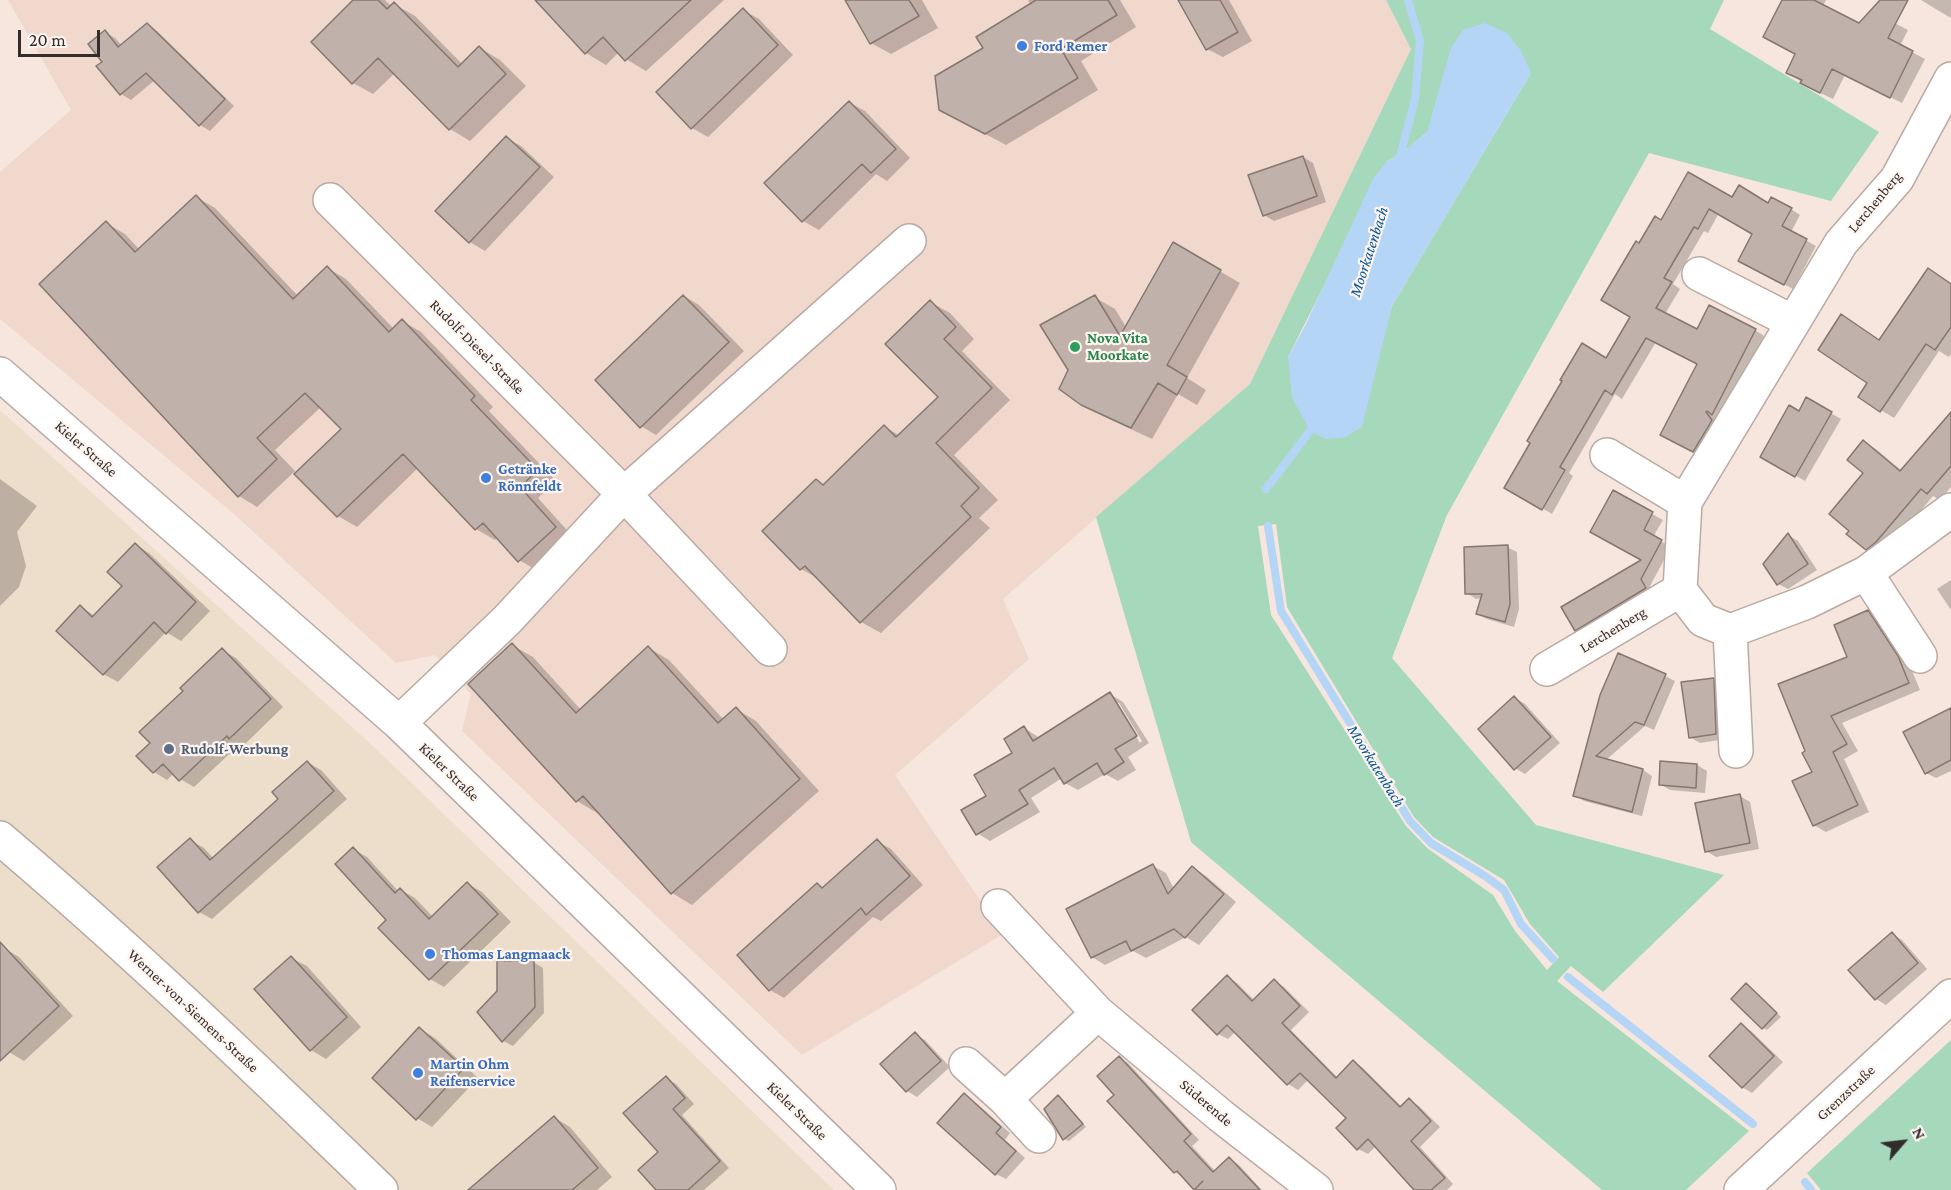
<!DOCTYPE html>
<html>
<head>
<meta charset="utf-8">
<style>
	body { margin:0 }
	#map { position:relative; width:1951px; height:1190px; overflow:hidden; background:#f6e6de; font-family:"Crimson Pro",serif }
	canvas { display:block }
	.north { position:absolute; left:1873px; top:1112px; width:60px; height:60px; -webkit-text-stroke:4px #fef5f0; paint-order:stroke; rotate:62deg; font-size:16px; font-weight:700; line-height:24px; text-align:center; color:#322c2a }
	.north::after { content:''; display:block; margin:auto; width:21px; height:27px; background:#322c2a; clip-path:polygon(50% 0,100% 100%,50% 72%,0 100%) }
	.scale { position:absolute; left:18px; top:30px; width:82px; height:27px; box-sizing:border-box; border:3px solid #322c2a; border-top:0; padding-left:8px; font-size:18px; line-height:21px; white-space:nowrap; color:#322c2a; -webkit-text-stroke:4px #fef5f0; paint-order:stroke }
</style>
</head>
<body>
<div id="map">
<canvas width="1951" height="1190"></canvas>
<div class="north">N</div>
<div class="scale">20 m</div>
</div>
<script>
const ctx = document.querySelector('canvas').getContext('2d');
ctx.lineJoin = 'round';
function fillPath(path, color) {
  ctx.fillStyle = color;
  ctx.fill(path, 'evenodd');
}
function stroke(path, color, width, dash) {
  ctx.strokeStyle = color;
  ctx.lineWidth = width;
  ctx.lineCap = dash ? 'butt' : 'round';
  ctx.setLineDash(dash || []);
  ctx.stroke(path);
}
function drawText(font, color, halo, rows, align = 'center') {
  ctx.font = font + ' "Crimson Pro",serif';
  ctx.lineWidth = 4.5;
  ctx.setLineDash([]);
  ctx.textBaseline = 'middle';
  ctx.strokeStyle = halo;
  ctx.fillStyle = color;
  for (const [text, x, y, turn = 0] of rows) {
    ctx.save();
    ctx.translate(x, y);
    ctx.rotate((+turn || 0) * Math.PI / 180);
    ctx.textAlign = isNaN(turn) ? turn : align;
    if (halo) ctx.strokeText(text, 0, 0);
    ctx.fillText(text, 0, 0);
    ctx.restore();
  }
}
fillPath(new Path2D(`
	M0,410L373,746L834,1190H0Z`), '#edddcb');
fillPath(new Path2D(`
	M8,0H1386L1411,49L1250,384L1003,599L1029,659L895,775L1003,934L802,1055L462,731L471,694L435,655L396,663L233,513L0,319V172L71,110Z`), '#f0d8cd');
fillPath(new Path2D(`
	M1386,0H1724L1710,29L1879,132L1831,201L1649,153L1447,515L1392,658L1536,825L1724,875L1603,992L1571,966L1557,981L1749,1131L1686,1190H1602L1191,842L1096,517L1250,384L1411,49ZM1531,73L1392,306L1381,345L1288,357L1387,161L1402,153L1427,132ZM1276,524L1287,607L1414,817L1433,837L1504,880L1530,924L1559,957L1547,970L1515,931L1493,895L1427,848L1406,826L1271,615L1258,526Z
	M1951,1040V1190H1821L1807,1173Z`), '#a6d8bc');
fillPath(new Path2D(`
	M1485,23L1507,33L1521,51L1531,73L1392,306L1362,427L1346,437L1326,439L1310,431L1292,397L1288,357L1305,326L1373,179L1387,161L1402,153L1427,132L1451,48L1463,30Z`), '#b5d5f7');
fillPath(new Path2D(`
	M356,0H385L392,7L394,4L415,16L463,65L480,48L500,60L526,86L470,141L450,129L395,73L373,94L353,83Z
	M537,0H724L646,71L626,59L619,52L606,65L586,53Z
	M847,0H922L938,28L891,54L871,43Z
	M1028,0H1120L1136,27L1081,61L1098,90L1006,145L961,121L986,49L1031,5Z
	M1180,0H1229L1252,41L1223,57L1207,49Z
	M1784,0H1826L1823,6L1859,24L1871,11L1908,30L1900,46L1925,59L1902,103L1845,75L1833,99L1814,90L1788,73L1797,54Z
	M1921,0H1951V18L1939,11Z
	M743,10L759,19L793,55L708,137L692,128L658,92Z
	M147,25L157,31L234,106L210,131L200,125L155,80L131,100L121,94L104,62L105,32L115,38L122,46Z
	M850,103L865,111L910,158L887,181L876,174L819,230L803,221L766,183Z
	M506,138L521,146L554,177L485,251L470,242Z
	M1303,157L1313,163L1326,202L1274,221L1264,215Z
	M196,197L215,208L298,296L327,268L346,279L394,329L402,321L421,332L493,407L489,411L556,481L538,498L575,539L538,571L519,560L498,537L495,540L476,529L418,468L357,527L338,516L343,429L321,407L275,450L295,471L257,507L239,496L106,223L125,234L140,250Z
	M1732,199L1791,209L1800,215L1791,232L1816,246L1793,289L1749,266L1754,233L1719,213L1708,233L1704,231L1673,284L1680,289L1665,314L1697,331L1755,330L1764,336L1722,419L1717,416L1715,417L1721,426L1703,456L1671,439L1699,364L1656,342L1622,399L1615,394L1569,473L1573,476L1552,514L1506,487L1607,359L1632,317L1640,245L1661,222Z
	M1173,244L1240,283L1187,378L1206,390L1197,405L1178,394L1152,439L1103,416L1082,404L1070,370L1094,297L1115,309L1126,327Z
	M1951,284V354L1949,357L1939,351L1894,418L1860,397L1869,383L1880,341Z
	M684,296L699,305L744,351L656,435L641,426Z
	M930,302L950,313L974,339L962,351L1010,400L954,455L998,500L979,518L990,528L881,633L861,622L821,580L801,569L816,480L825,485L885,427L900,436L940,397Z
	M1806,399L1841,419L1805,481L1762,456L1799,413Z
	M1951,416V487L1940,500L1933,496L1889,549L1879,556L1866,549L1864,442L1876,449L1902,471Z
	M0,479L37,506L17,532L26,566L19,587L0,606Z
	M1614,493L1663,520L1653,537L1671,547L1650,586L1655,594L1586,636L1576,630L1644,560Z
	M1788,535L1798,541L1817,570L1788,589L1778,584Z
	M135,544L149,553L210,611L181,641L166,632L118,682L103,674L81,607L95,616L124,586Z
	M1507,547L1517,552L1519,609L1514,627L1487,619L1478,614L1482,598L1476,599L1467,593Z
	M1951,580V610L1937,589Z
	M1868,612L1880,619L1909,664L1920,690L1842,723L1858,751L1844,759L1869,812L1826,832L1814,825L1815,773L1807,752Z
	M512,645L533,657L581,710L649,648L669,660L724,720L736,709L756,721L819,791L692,905L672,893L598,812L597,813L577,801Z
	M222,650L236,658L283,707L244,745L240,744L194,787L180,779L174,773L167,780L154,772L138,756L152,743L185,691Z
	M1665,676L1675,681L1654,730L1645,726L1606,760L1643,770L1652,776L1642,816L1584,801L1575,795L1601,696Z
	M1713,679L1723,685L1726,739L1700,743L1690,737Z
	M1110,694L1123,702L1149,743L1128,757L1136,770L1118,781L1105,774L1078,790L1065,783L1062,778L1031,798L1040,812L990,841L977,833L988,796L1014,754L1024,728L1037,736L1039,739ZM1115,703H1119L1142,741L1140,743Z
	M1515,698L1525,704L1560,743L1525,774L1515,768Z
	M1951,709V771L1936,778L1926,773Z
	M307,762L321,770L347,799L212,919L199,912L190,840L204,848L214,859L280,799Z
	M1697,765L1707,771L1705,793L1670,790L1660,784Z
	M1740,796L1750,802L1759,849L1716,857L1706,851Z
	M877,841L891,849L923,885L881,921L873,917L784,998L770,990L740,956L817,885L824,889Z
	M353,849L367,857L399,892L401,890L415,898L433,917L468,884L482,892L511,922L444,987L430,979L388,920Z
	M1153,866L1166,873L1174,889L1193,868L1206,876L1236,902L1199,945L1186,937L1146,958L1133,951L1105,965L1092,957Z
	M1892,934L1902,940L1927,969L1886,1005L1876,999Z
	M4,948L19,957L73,1016L24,1061L9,1052L0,1042V952Z
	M291,958L307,966L361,1027L326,1059L311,1050Z
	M533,962L543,968L544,1013L513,1046L503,1041L479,1012L499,992Z
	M1227,977L1237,983L1254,1000L1274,981L1284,987L1309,1012L1291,1030L1338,1078L1354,1062L1363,1068L1402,1107L1409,1100L1419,1106L1440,1127L1420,1147L1453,1184L1447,1190H1416L1376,1146L1368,1154L1358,1149L1348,1118L1309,1079L1298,1090L1288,1084L1236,1031L1228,1039L1218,1034Z
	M1747,985L1781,1017L1767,1030L1763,1028Z
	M1741,1025L1751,1031L1783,1062L1752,1093L1742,1087Z
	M420,1029L435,1038L478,1078L432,1127L417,1118Z
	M915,1034L925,1040L950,1067L917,1097L907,1091L882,1064Z
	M1119,1058L1128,1063L1199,1140L1192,1146L1216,1172L1229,1159L1238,1164L1262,1190H1198L1184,1178L1175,1172L1109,1101L1116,1095Z
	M666,1078L676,1084L694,1104L682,1115L729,1168L704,1190H658Z
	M964,1095L974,1101L1010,1133L1005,1140L1025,1158L1006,1179L996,1174Z
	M1059,1097L1063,1100L1086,1127L1069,1141L1064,1139Z
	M555,1118L570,1127L612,1177L597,1190H470Z`), '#0003');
stroke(new Path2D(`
	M1398,164L1415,99L1420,41L1408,0
	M1266,489L1310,431L1314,421
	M1268,526L1281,611L1410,821L1431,843L1485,876L1504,890L1521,924L1553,959
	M1568,977L1753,1124
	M1805,1182L1811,1190`), '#b5d5f7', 8);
const building = new Path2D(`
	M353,0H378L387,9L394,2L458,67L479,46L506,74L449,130L378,58L352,84L311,42Z
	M535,0H691L625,61L603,37L585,54Z
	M845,0H909L919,16L870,44Z
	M1036,0H1108L1117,15L1061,49L1078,78L985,134L939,110L935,76L983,48L976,37Z
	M1178,0H1220L1238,32L1206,50Z
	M1782,0H1814L1859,23L1880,0H1908L1888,38L1913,51L1890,98L1832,69L1820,93L1800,83L1802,80L1786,73L1795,54L1763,37Z
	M743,8L778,45L691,129L656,92Z
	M147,23L225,99L199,126L146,73L120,95L96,66L102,62L88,44L105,30L118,47Z
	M849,101L896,149L871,173L862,164L802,222L764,183Z
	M506,136L540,167L469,243L435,211Z
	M1303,156L1317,196L1263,216L1248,175Z
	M1688,172L1732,197L1739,185L1768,203L1771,197L1792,208L1782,226L1807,239L1784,285L1738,261L1752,234L1709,209L1698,229L1694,227L1664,278L1672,282L1656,308L1697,329L1709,305L1756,329L1712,415L1707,411L1706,412L1712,420L1708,427L1693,452L1660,435L1697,364L1646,338L1612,395L1605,390L1560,467L1565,470L1542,510L1504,488L1530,443L1527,441L1562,381L1560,380L1582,343L1606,358L1630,317L1601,300L1636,241L1639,243L1655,216L1661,220Z
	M196,195L293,299L327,266L389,332L402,319L475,396L471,400L538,470L520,487L556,527L518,562L483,523L475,530L403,454L337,517L294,474L341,429L305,393L257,438L277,459L238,497L39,284L106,221L135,252Z
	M1173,242L1221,270L1167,365L1187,377L1177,395L1158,383L1131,428L1081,405L1059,389L1068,370L1040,325L1095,295L1120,336Z
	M1928,268L1951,284V327L1935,350L1926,344L1880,412L1858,397L1867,383L1818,350L1841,314L1879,340Z
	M683,295L729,342L640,428L595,380Z
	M930,300L956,327L944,339L992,388L936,443L979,488L961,506L971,517L860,623L805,566L800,570L762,531L816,479L823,485L884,425L896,437L938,397L885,344Z
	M1806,397L1832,412L1795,477L1760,457L1789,405L1799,411Z
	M1951,412V466L1927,494L1921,489L1876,542L1866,550L1846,534L1849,531L1829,514L1863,473L1847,460L1863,440L1900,471Z
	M1613,490L1653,512L1644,530L1662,540L1641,579L1646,588L1575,631L1561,607L1641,560L1590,532Z
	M1788,533L1808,564L1777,585L1763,564Z
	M135,543L196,602L166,634L154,622L103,675L56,631L80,605L92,617L122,586L107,572Z
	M1508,545L1510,604L1505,622L1476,614L1482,594H1465L1464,547Z
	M1868,610L1898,656L1909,683L1831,716L1847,744L1833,752L1858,805L1813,826L1792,781L1812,772L1802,753L1805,751L1778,684L1847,657L1834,625Z
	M512,643L576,713L648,646L718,723L736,707L800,779L671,894L583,796L576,802L468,684Z
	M222,648L271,699L229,739L227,736L179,781L163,764L153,773L136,756L150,743L139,732L183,691L180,688Z
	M1618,653L1666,674L1644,725L1635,722L1596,756L1643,769L1632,812L1573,796L1600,695Z
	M1714,678L1716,734L1689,738L1681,682Z
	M1110,692L1137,736L1115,749L1124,762L1104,775L1097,763L1064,784L1054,768L1019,790L1028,804L976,835L961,810L986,796L974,775L1012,753L1004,739L1024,726L1033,741Z
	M1514,696L1551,737L1514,770L1478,729Z
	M1951,708V760L1925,774L1903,732Z
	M307,761L334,791L198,913L157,867L190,838L210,860L278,799L272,792Z
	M1660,761L1697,764L1696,788L1659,785Z
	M1740,794L1750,843L1705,852L1695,803Z
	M877,839L910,876L866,915L861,908L769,991L737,955L817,883L822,888Z
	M353,847L395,893L400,888L429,919L467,882L498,914L429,980L378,928L386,920L335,864Z
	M1153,864L1168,894L1192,866L1224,894L1185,938L1174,929L1131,951L1126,941L1091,958L1066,909Z
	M1892,932L1918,963L1875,1000L1848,970Z
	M0,942L59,1006L0,1061Z
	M291,956L347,1017L310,1051L254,989Z
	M497,961H534L535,1007L502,1042L477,1012L497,991Z
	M1227,975L1252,1001L1274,979L1300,1006L1282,1023L1336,1078L1353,1060L1400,1107L1409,1098L1431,1121L1411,1141L1445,1178L1431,1190H1414L1368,1139L1357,1150L1336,1128L1346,1118L1300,1073L1287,1085L1227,1025L1217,1035L1192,1010Z
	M1746,983L1777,1013L1762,1029L1731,999Z
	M1741,1023L1774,1056L1742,1088L1709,1056Z
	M419,1027L464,1068L416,1120L372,1078Z
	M915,1032L941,1061L906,1092L880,1064Z
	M1119,1056L1191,1134L1184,1141L1213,1172L1229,1157L1260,1190H1194L1203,1181L1194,1190L1177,1171L1174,1173L1107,1101L1114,1095L1097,1076Z
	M666,1076L685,1098L673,1109L720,1161L688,1190H656L638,1170L658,1152L623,1113Z
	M964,1093L1001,1127L996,1133L1016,1151L995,1175L937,1123Z
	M1058,1095L1083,1124L1063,1140L1044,1109Z
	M554,1116L598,1168L572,1190H468Z`);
fillPath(building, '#c0b1aa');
stroke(building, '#857770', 1.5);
const minor = new Path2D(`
	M1951,79L1897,179L1841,243L1685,502L1680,590L1703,620L1730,631L1807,602L1866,573L1951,510
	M330,200L624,494L770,649
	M1699,274L1793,322
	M0,374L399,723L879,1190
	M1607,455L1685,502
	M1866,573L1920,656
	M1730,631L1736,751
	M1547,669L1680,590
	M399,723L507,620L624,494L909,241
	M0,838C132,950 257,1070 381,1190
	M998,906L1098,1013L1221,1116L1316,1190
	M966,1064L1005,1099L1039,1136
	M1005,1099L1098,1013
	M1741,1190L1951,996`);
stroke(minor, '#b9aaa3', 36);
stroke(minor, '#fff', 33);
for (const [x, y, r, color] of [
	[1022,46,6,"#3f7fe0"],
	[1075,347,6,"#2e9e5b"],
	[486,478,6,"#3f7fe0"],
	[169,749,6,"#5c6f8a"],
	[430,954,6,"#3f7fe0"],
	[418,1073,6,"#3f7fe0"]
]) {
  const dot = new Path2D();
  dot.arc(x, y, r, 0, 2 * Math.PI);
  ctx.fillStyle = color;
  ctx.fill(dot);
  stroke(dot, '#fef5f0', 2);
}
drawText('bold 15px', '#366cbe', '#fef5f0', [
	["Ford Remer",1034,46],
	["Getränke",498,469],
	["Rönnfeldt",498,486],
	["Thomas Langmaack",442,954],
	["Martin Ohm",430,1064],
	["Reifenservice",430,1081]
], 'left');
drawText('15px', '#322c2a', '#fef5f0', [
	["Lerchenberg",1875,202,-50],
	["Rudolf-Diesel-Straße",477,347,45],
	["Kieler Straße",86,449,41],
	["Lerchenberg",1613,630,-31],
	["Kieler Straße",449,772,44],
	["Werner-von-Siemens-Straße",193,1011,43],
	["Grenzstraße",1846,1093,-43],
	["Süderende",1206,1103,40],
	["Kieler Straße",797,1111,44]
]);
drawText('bold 15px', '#27864d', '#fef5f0', [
	["Nova Vita",1087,338],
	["Moorkate",1087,355]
], 'left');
drawText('bold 15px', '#4e5e75', '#fef5f0', [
	["Rudolf-Werbung",181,749]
], 'left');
drawText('italic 16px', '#045699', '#fef5f0', [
	["Moorkatenbach",1369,252,-72],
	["Moorkatenbach",1376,766,58]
]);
</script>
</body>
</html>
